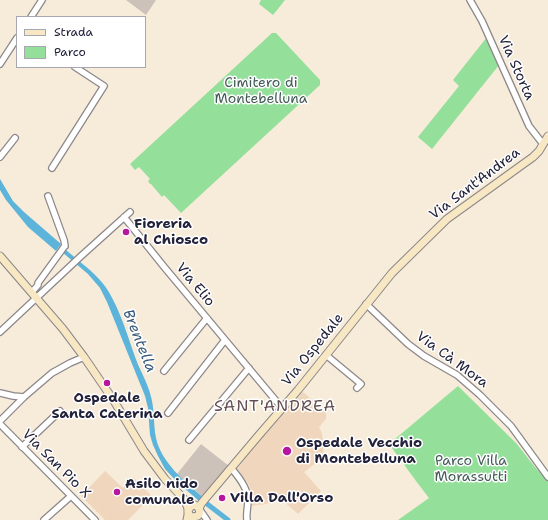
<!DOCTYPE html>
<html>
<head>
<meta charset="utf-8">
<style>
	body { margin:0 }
	#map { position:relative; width:548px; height:520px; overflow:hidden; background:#f7ecda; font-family:"Shantell Sans",sans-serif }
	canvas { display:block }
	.legend { position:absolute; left:16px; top:16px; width:130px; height:52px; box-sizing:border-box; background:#fff; border:1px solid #a7a7b1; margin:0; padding:5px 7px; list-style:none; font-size:12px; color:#22223b }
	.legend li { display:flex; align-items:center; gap:8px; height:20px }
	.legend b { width:20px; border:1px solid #a7a7b1 }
</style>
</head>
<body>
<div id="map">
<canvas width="548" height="520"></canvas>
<ul class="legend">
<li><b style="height:5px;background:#f7e8c3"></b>Strada</li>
<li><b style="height:11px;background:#94df9a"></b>Parco</li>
</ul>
</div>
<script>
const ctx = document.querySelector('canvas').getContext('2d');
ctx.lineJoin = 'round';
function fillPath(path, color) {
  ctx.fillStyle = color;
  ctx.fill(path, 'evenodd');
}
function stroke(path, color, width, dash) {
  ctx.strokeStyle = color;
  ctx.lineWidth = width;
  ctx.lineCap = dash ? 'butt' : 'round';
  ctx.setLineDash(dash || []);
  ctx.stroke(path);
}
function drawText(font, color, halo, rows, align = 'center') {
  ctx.font = font + ' "Shantell Sans",sans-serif';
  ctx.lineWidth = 3;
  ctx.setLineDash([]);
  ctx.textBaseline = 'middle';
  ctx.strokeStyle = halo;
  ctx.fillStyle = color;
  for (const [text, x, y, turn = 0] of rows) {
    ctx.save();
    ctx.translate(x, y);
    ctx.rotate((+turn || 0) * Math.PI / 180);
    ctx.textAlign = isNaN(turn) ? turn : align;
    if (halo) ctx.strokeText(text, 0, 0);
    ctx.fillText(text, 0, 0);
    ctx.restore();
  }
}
fillPath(new Path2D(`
	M303,392L326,412V419L319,427L322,433L324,457L304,472L321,491L298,514L280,498L266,504L251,506L252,496L251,490L248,483L237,469L255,446Z
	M105,471L123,488L133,477L152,496L128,520H105L81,496Z`), '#efd6bc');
fillPath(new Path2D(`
	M126,0H156L146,15Z
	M201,444L229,466L203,497L177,474Z`), '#cdc2b9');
fillPath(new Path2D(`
	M261,0H285L273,15L259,4Z
	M272,33H276L320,80V85L181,213L164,195L162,197L151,184H150L148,181L150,179L139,167L135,170L130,164Z
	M487,37L499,65L432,149L418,137L459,86L453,80Z
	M458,386L516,443L535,467L548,481V520H398L429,498L416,481L389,444Z`), '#94df9a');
fillPath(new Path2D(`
	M0,179L13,201L24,212L61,244L56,251L28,227L6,200L0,190Z
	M65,249C76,259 89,268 99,279C117,297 128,338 137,362C141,372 147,382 150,393C155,408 153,423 156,438C161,462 185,482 203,497L199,501L176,481L165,469L158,456L153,445L150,435L148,408L145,396L107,302L100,288L88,274L62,252Z`), '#5db4da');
stroke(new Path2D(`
	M202,500L228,520`), '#5db4da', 5);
const street = new Path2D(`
	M470,0L482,21L529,126L543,144
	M31,17L42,0
	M0,64L17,38
	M0,157L15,138
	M52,168L104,86L75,67
	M48,196L64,240L65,246
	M124,217L165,268L282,408
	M32,292L38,285V283L64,247
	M366,304L408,344L424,356L457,375L480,395L511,426L548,477
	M0,332L80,257L130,212
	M326,355L361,384L357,388
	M164,371L207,318
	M0,393L13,396L24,397
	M168,413L225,340
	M0,421L24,397L52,373L70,363L84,357
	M0,424L95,520
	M189,440L249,368
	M22,447L60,411
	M231,468C239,477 248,489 248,500C248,507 246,513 247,520
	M200,510L207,520
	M44,520L71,496`);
const secondary = new Path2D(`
	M0,256L63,329L84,357L114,401L144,451L165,479L185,500L188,509V515L187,520
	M199,509L201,504L205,499L259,435L298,390L392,273L447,219L533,157L539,151L548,136
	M188,511L191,506L195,505L198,507L200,512L198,516L193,517L190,516L188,512`);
stroke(street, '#8c878a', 8);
stroke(secondary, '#8c878a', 9);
stroke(street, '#fff', 5.5);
stroke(secondary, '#f7e8c3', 7);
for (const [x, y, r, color] of [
	[126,232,4,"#b5179e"],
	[107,383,4,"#b5179e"],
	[287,451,5,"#b5179e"],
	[117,492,4,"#b5179e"],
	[222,498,4,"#b5179e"]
]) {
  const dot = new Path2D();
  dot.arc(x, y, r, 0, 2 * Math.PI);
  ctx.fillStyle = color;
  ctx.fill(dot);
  stroke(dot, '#fff', 1.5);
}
drawText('14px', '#22223b', '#fff', [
	["Via Storta",516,68,66],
	["Via Sant'Andrea",475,184,-37],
	["Via Elio",195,285,50],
	["Via Ospedale",313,350,-51],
	["Via Cà Mora",452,360,36],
	["Via San Pio X",56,464,45]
]);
drawText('14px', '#445b58', '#fff', [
	["Cimitero di",261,83],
	["Montebelluna",261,99],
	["Parco Villa",471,461],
	["Morassutti",471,477]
]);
drawText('bold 14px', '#22223b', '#fff', [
	["Fioreria",134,224],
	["al Chiosco",134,240],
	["Ospedale",107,398,"center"],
	["Santa Caterina",107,414,"center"],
	["Ospedale Vecchio",296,443],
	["di Montebelluna",296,459],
	["Asilo nido",125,484],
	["comunale",125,500],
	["Villa Dall'Orso",230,498]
], 'left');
drawText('italic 15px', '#3a5c7b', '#fff', [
	["Brentella",139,341,68]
]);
ctx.letterSpacing = '1px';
drawText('16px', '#634e52', '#fff', [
	["SANT'ANDREA",275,407]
]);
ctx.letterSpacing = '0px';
</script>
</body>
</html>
